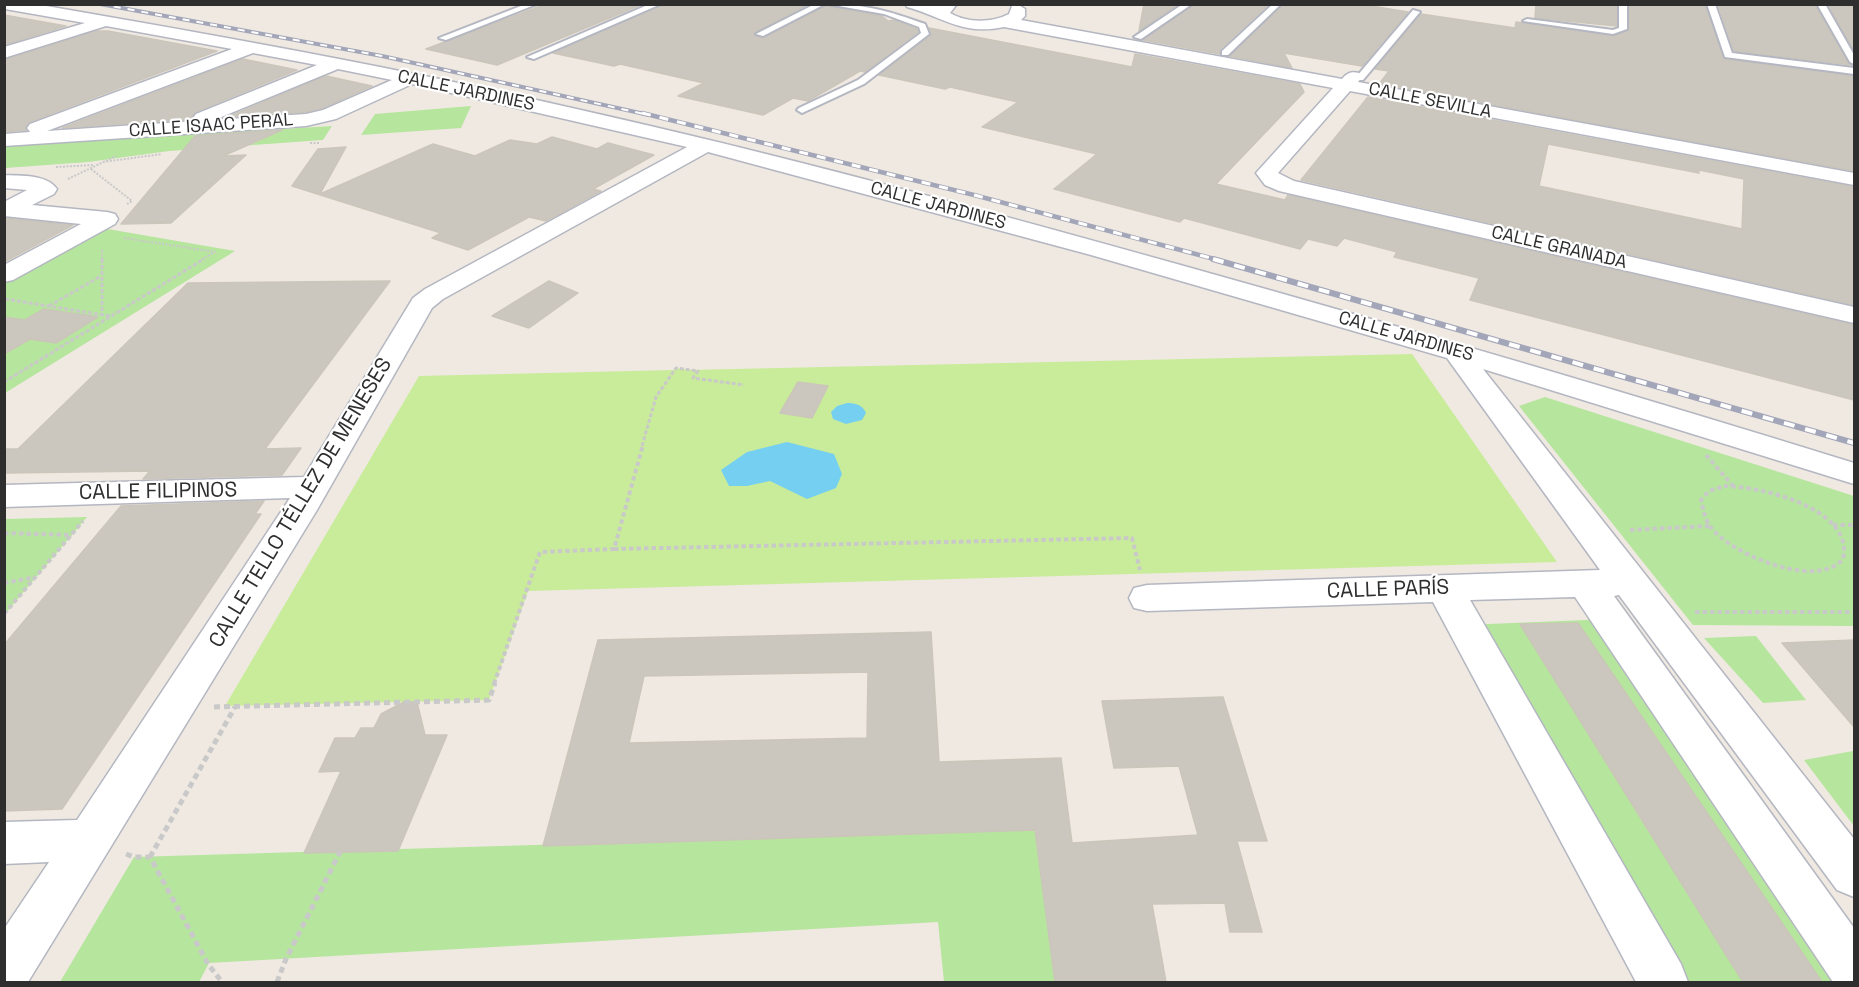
<!DOCTYPE html>
<html>
<head>
<meta charset="utf-8">
<style>
	body { margin:0 }
	#map { position:relative; width:1859px; height:987px; overflow:hidden; background:#efe9e1; font-family:"Space Grotesk",sans-serif }
	canvas { display:block }
	.frame { position:absolute; inset:0; border:6px solid #2e2e2e; pointer-events:none }
</style>
</head>
<body>
<div id="map">
<canvas width="1859" height="987"></canvas>
<div class="frame"></div>
</div>
<script>
const ctx = document.querySelector('canvas').getContext('2d');
ctx.lineJoin = 'round';
function fillPath(path, color) {
  ctx.fillStyle = color;
  ctx.fill(path, 'evenodd');
}
function stroke(path, color, width, dash) {
  ctx.strokeStyle = color;
  ctx.lineWidth = width;
  ctx.lineCap = dash ? 'butt' : 'round';
  ctx.setLineDash(dash || []);
  ctx.stroke(path);
}
function drawText(font, color, halo, rows, align = 'center') {
  ctx.font = font + ' "Space Grotesk",sans-serif';
  ctx.lineWidth = 4.5;
  ctx.setLineDash([]);
  ctx.textBaseline = 'middle';
  ctx.strokeStyle = halo;
  ctx.fillStyle = color;
  for (const [text, x, y, turn = 0] of rows) {
    ctx.save();
    ctx.translate(x, y);
    ctx.rotate((+turn || 0) * Math.PI / 180);
    ctx.textAlign = isNaN(turn) ? turn : align;
    if (halo) ctx.strokeText(text, 0, 0);
    ctx.fillText(text, 0, 0);
    ctx.restore();
  }
}
fillPath(new Path2D(`
	M471,106L461,128L361,135L375,114Z
	M332,126L323,140L169,151L88,162L5,168V146Z
	M102,228L235,251L5,393V281Z
	M1545,397L1854,496V626L1693,625L1519,406Z
	M87,517L5,614V519Z
	M1610,619L1854,970V982H1663L1464,625Z
	M1756,636L1806,700L1763,703L1704,638Z
	M1853,751L1854,753V826L1804,760Z
	M1035,830L1055,982H944L938,922L209,963L199,982H60L134,857Z`), '#b6e59e');
fillPath(new Path2D(`
	M1412,354L1557,562L528,591L489,700L225,706L419,376L674,370L676,368L689,370Z`), '#c9ec9a');
fillPath(new Path2D(`
	M847,403C855,403 863,405 866,413L862,420L846,424L833,419L831,412L837,406Z
	M787,442L834,454L842,474L836,488L807,499L770,481L747,486H729L721,470L747,452Z`), '#75cff0');
const building = new Path2D(`
	M546,4H643L497,65L426,49Z
	M663,4H809L754,33L762,38L826,6L882,16L888,21L894,20L917,29L918,32L865,72L860,71L808,101L793,98L763,115L678,96L704,83L620,64L614,66L553,53Z
	M1144,4H1178L1139,31Z
	M1194,4H1269L1220,49V54L1143,40Z
	M1283,4H1359L1408,12L1362,66L1284,53L1292,68L1230,56Z
	M1536,4H1617V26L1535,18Z
	M1629,4H1705L1725,59L1854,76V171L1379,84L1389,71L1375,69L1421,14L1515,28L1516,22L1613,36L1629,30Z
	M1718,4H1815L1848,63L1852,65L1734,51Z
	M1828,4L1854,7V51Z
	M4,15L66,26L4,45Z
	M929,28L1132,67L1135,54L1300,84L1304,92L1216,184L1285,200L1288,195L1854,325V400L1470,300L1479,278L1394,257L1397,252L1344,238L1337,246L1308,239L1300,249L1184,218L1180,222L1054,189L1097,154L982,127L1018,102L950,87L945,89L879,75L930,36Z
	M96,31H108L217,51L29,122L25,127L26,130L4,132V60Z
	M243,59L297,70L195,112L191,119L62,128Z
	M326,76L372,86L322,108L306,112L228,117Z
	M1368,97L1854,187V305L1301,180ZM1548,144L1699,173V170L1744,179L1742,229L1539,186Z
	M282,130L223,156L246,155L171,223L121,224L195,136Z
	M552,137L597,149L608,143L654,155L593,189L601,191L546,221L529,217L468,250L432,238L441,233L292,186L318,149L346,147L320,194L433,144L475,156L510,140L537,144Z
	M4,218L73,225L4,262Z
	M390,281L265,449L301,448L282,475L143,479L150,471L4,473V449H18L188,283Z
	M549,281L578,293L529,328L492,316Z
	M44,309L98,317L56,343L30,339L4,354V317L25,320Z
	M798,382L828,386L812,418L780,413Z
	M264,501L255,514H261L62,809L4,811V645L121,506Z
	M1578,623L1822,982H1743L1520,624Z
	M931,632L939,762L1061,758L1072,843L1198,835L1179,766L1114,768L1102,701L1223,697L1267,841H1237L1262,932H1230L1225,903L1152,904L1166,982H1055L1035,830L543,846L598,640ZM868,672L867,738L629,743L644,676Z
	M1854,640V727L1782,643Z
	M404,702H417L425,735H447L398,851L304,853L341,771L319,772L335,738H355L361,728H374L381,714Z`);
fillPath(building, '#cbc7bf');
stroke(building, '#cbc5ba', 1.5);
const lane = new Path2D(`
	M526,4H537L446,40L439,38Z
	M650,4H661L534,59L527,57Z
	M815,4H825L763,36L756,34Z
	M827,4C865,4 889,11 925,24L929,34L864,84L802,113L797,110L799,108L858,80L921,33L919,27L884,14Z
	M1183,4H1192L1141,39L1134,37Z
	M1273,4H1281L1228,55H1222V51Z
	M1619,4H1627V29L1613,34L1523,21L1527,19L1613,30L1619,28Z
	M1707,4H1715L1732,53L1854,68V74L1725,57Z
	M1817,4H1825L1854,55V64L1850,62Z
	M1413,10L1420,12L1363,80H1357V76Z`);
const street = new Path2D(`
	M4,4H35C214,35 394,67 572,108C778,154 981,209 1184,266C1409,329 1632,394 1854,463V484L1483,369L1854,839V897L1837,890L1619,595L1614,596L1854,928V982H1833L1575,597L1470,600L1681,964L1688,982H1636L1433,602L1147,611L1134,608L1129,598L1134,588L1147,585L1600,570L1447,358L1091,255L708,152L443,299L432,308L317,510L28,982H4V929L49,862L4,864V822L77,820L290,498L4,507V485L304,477L413,298L425,289L687,147L412,84L336,119L306,126L4,146V134L30,132L27,128L30,124L232,49L106,26L4,58V47L85,23L5,9ZM253,53L317,65L196,114L193,118L196,121L47,131ZM338,69L392,80L323,110L306,114L214,120Z
	M905,4H957L950,13C967,23 991,23 1009,14L1012,6L1017,4L1025,9V16L1021,20L1342,79C1347,73 1351,71 1359,73L1362,77L1358,82L1854,173V185L1350,91L1278,173L1294,181L1854,307V323L1279,191L1265,185L1256,173L1333,88L1004,27C963,36 943,17 907,7Z
	M4,175C21,176 47,174 57,189L54,194L32,205L107,212L115,214L118,219L115,224L13,280L4,282V265L81,224L4,216V202L27,190L4,188Z`);
stroke(lane, '#b4b7c1', 4);
stroke(street, '#b4b7c1', 3);
stroke(new Path2D(`
	M310,143H319
	M103,162L162,154
	M56,167L94,165
	M91,169L132,201L127,204
	M68,179L116,156
	M124,238L215,252L201,260
	M102,250V260`), '#c9c9c9', 2, [2, 1.5]);
stroke(new Path2D(`
	M102,259V315
	M5,299L110,316
	M49,306L101,276
	M4,382L204,259
	M642,446L656,397L676,368L698,371L693,378L744,385`), '#c9c9c9', 3, [4, 2]);
stroke(new Path2D(`
	M1706,455L1733,486
	M1724,486C1759,486 1855,508 1843,559C1817,589 1740,557 1716,533C1706,524 1704,513 1701,500L1709,491Z
	M1833,525H1854
	M1630,530L1709,526
	M4,533L72,535
	M614,549L1132,538L1140,570
	M4,583L36,577
	M1695,612H1854
	M4,614L83,521
	M494,684L540,552L614,549L643,445`), '#c9c9c9', 4, [4.5, 3]);
stroke(new Path2D(`
	M214,707L489,700L495,683
	M126,854L134,857H150L208,964L222,982
	M150,857L235,707
	M277,982L286,959L340,852`), '#c9c9c9', 5, [6, 4]);
fillPath(lane, '#fff');
fillPath(street, '#fff');
const railFar2 = new Path2D(`
	M100,4L382,56L649,115`);
const railFar1 = new Path2D(`
	M642,113L974,195L1218,260`);
const rail = new Path2D(`
	M1213,259L1854,443`);
stroke(railFar2, '#a3a6b8', 4);
stroke(railFar1, '#a3a6b8', 4.5);
stroke(rail, '#a3a6b8', 6);
stroke(railFar2, '#fff', 2, [7]);
stroke(railFar1, '#fff', 3, [9]);
stroke(rail, '#fff', 4, [11]);
drawText('18px', '#2e2e2e', '#fff', [
	["CALLE JARDINES",466,91,12],
	["CALLE SEVILLA",1430,101,11],
	["CALLE ISAAC PERAL",211,126,-4],
	["CALLE JARDINES",938,206,15],
	["CALLE GRANADA",1559,248,13],
	["CALLE JARDINES",1406,337,16]
]);
drawText('21px', '#2e2e2e', '#fff', [
	["CALLE FILIPINOS",158,492,-1],
	["CALLE TELLO TÉLLEZ DE MENESES",301,503,-59],
	["CALLE PARÍS",1388,590,-2]
]);
</script>
</body>
</html>
